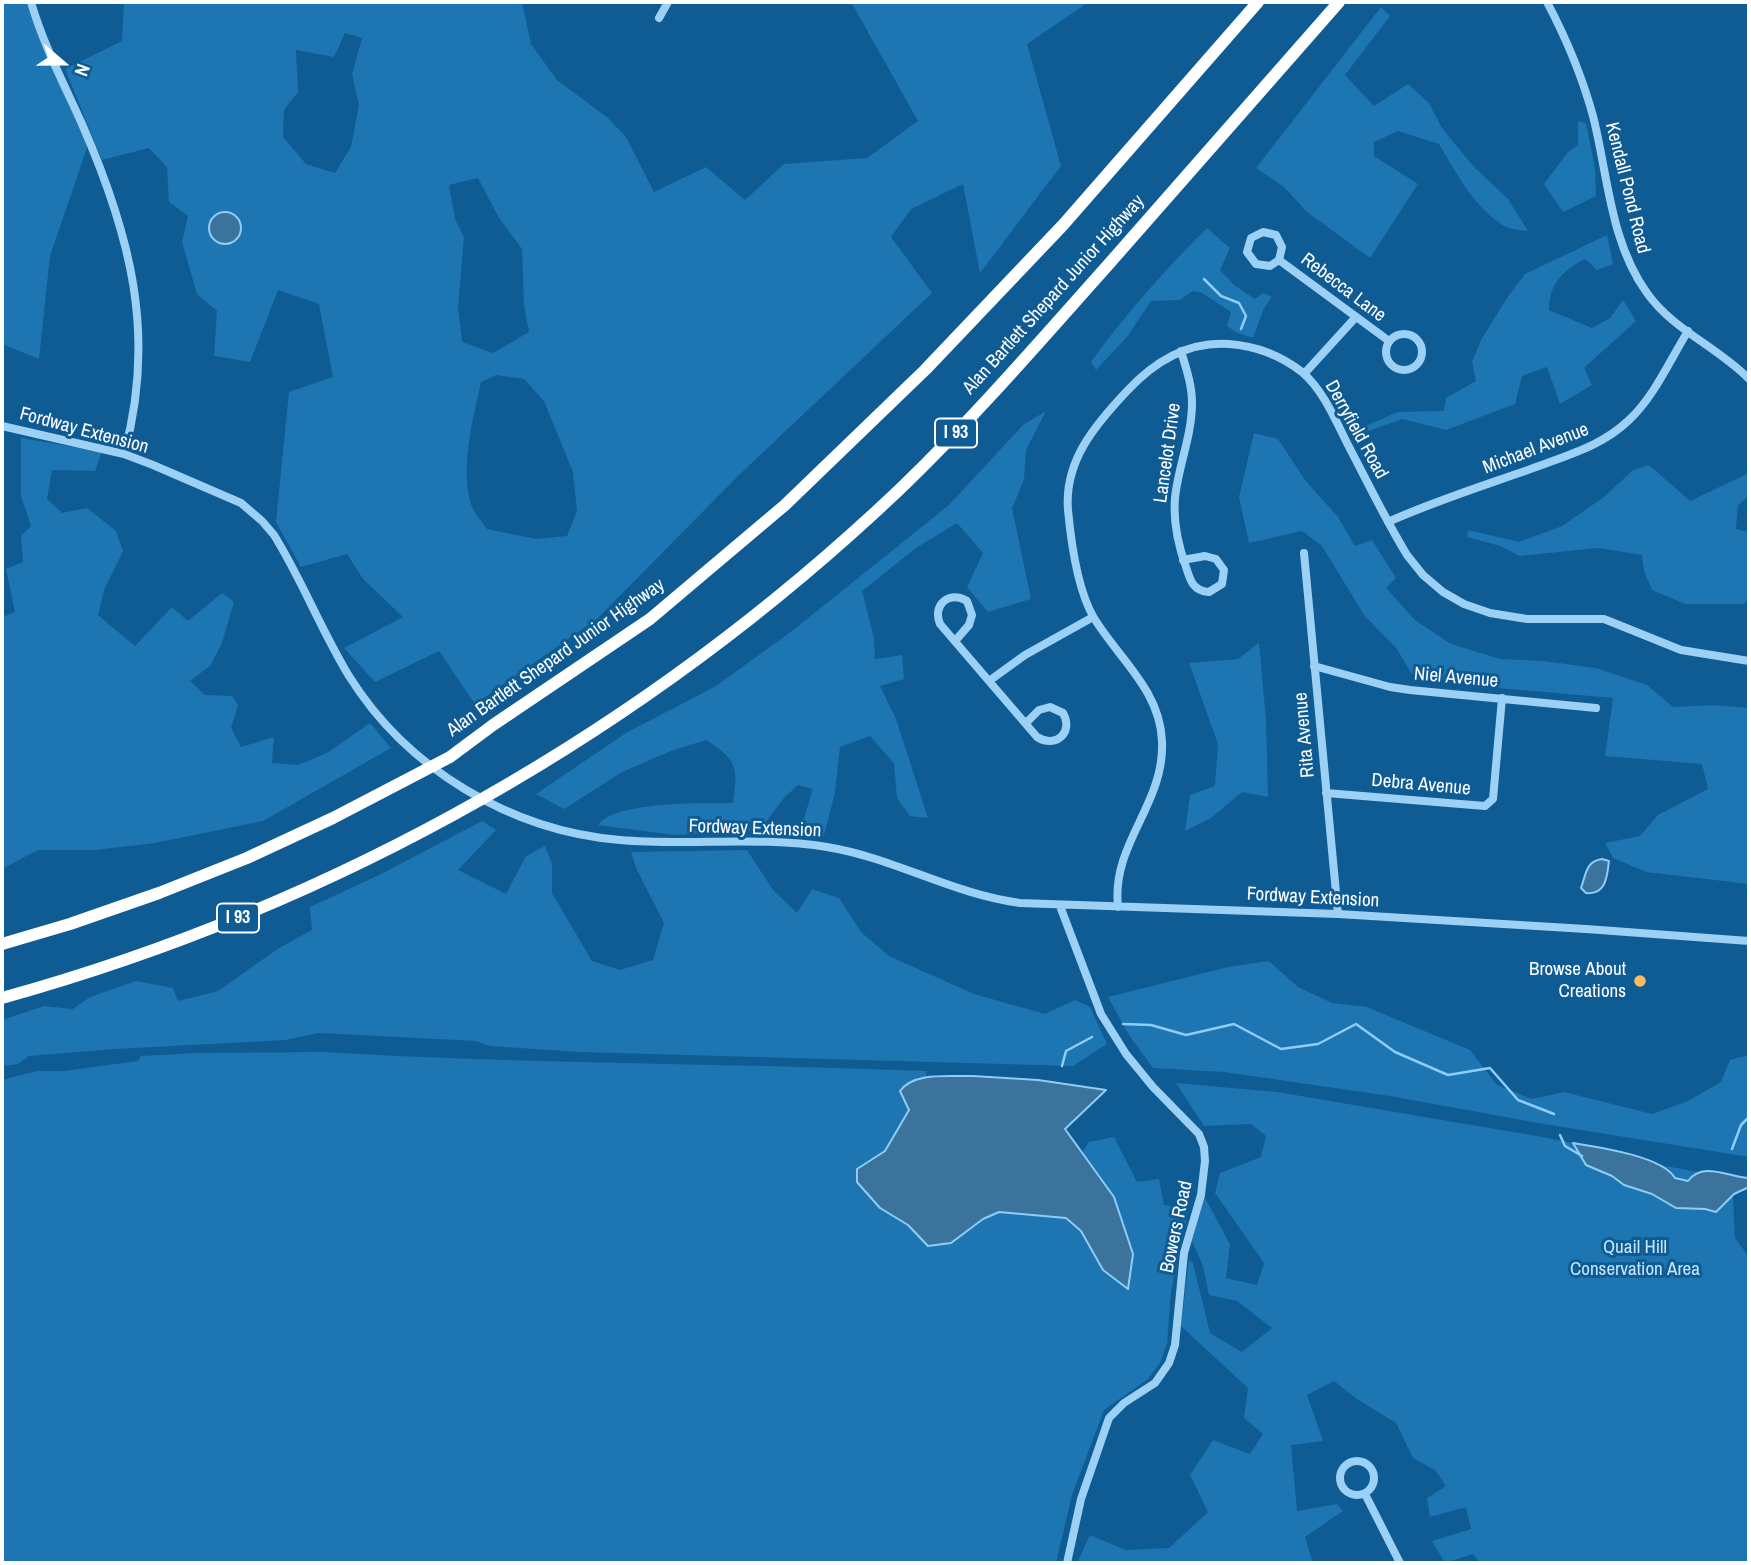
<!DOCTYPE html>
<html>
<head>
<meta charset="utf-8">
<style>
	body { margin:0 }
	#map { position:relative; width:1751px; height:1565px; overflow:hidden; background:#0f5b94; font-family:"Archivo Narrow",sans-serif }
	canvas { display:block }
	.frame { position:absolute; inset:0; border:4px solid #fff; pointer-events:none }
	.north { position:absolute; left:28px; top:28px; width:70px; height:70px; -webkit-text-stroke:5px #0f5b94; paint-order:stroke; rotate:110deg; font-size:19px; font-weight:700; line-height:28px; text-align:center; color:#fff }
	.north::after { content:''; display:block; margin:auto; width:24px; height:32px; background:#fff; clip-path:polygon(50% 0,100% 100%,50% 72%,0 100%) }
</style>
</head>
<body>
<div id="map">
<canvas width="1751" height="1565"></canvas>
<div class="frame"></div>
<div class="north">N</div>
</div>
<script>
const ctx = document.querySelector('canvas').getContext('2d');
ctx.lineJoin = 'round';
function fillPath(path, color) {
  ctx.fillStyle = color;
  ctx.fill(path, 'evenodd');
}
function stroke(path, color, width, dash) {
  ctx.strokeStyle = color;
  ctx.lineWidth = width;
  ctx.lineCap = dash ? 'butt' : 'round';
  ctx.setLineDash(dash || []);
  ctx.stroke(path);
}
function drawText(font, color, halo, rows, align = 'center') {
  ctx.font = font + ' "Archivo Narrow",sans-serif';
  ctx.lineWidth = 6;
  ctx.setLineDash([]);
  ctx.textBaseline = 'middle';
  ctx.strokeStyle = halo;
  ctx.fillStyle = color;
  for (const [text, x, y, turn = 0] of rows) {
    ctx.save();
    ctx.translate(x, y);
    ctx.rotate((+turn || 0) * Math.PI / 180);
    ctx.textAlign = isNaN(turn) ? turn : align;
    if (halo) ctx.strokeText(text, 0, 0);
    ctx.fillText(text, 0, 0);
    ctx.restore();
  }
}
fillPath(new Path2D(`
	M2,2H31L89,142L50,256L39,359L2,344Z
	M124,2H522L531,44L557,80L608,118L626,137L654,192L706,167L745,200L784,164L867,158L918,121L851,2H1089L1027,44L1061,166L980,273L963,184L911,209L891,237L932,293L740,474L597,619L475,704L439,651L375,682L344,648L403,617L363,579L347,554L301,567L276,522L289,392L333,377L319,304L278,290L250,362L214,356L217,311L197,294L182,242L188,216L169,202L167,167L149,148L102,160L65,69L122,41ZM345,33L362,38L352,74L359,105L351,147L335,173L306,164L283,137L284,110L298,92L296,50L334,57ZM478,178L499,218L522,249L524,306L529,332L493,353L462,342L458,307L464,237L455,219L449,185ZM496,375L524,379L544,401L573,472L577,511L567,536L536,539L487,529C482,521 472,511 470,501C461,462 473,420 481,382Z
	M1381,7L1390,16L1345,75L1374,106L1408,84L1429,103L1442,128L1473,166L1508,199L1528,231C1521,230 1512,230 1506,227C1475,209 1457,174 1439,144L1398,131L1374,142V156L1418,184L1370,258L1307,212L1284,187L1256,168Z
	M1578,121L1586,123L1595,168L1596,196L1563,212L1544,184L1568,152L1578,145Z
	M1207,228L1230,248L1220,270L1234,285L1255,299L1263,293L1272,297L1264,308L1253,338L1237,333L1227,326L1231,312L1202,293L1193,291L1180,300L1151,301L1127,337L1096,370L1091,362C1126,313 1165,270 1207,228Z
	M1607,235L1613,264L1597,270L1585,259C1563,270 1549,284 1549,310L1592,328L1610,318L1623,300L1636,321L1584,368L1592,385L1560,404L1547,367L1522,376L1515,404L1446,430L1402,419L1360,434L1356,430L1398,412L1444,411L1446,398L1476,381L1472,362L1481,340L1507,298L1525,274Z
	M1046,411L1026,450L1024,480L1012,508L1031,599L988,612L967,587L983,553L957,523L916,548L862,591L874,639L875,659L902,655L904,679L880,686L896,719L928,818L910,816L897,798L894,763L870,736L840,747L835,793L824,835L799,834L813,789L798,785L784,798L760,830L675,835L598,825C615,801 704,803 733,803C738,768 738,760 706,740L671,751L622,772L564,809L536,794L626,733L716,686L792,631L949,505L1023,425Z
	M1254,433L1278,439L1305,480L1338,517L1355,546L1372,540L1396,578L1386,588L1415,620L1451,644L1500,659L1543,661L1596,668L1647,685L1673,707L1713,705L1749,708V884L1646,872L1613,858L1605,843L1640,836L1658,815L1708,789L1702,764L1605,756L1613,698L1487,687L1414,678L1397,649L1364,615L1322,546L1302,531L1249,543L1239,497Z
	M21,438L102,452L95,471L52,470L47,499L62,513L87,508L116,531L123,551L104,590L98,615L135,646L172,607L188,621L222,593L234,602L222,643L210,666L190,681L205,695L232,696L238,705L231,728L241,747L274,737L272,763L298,765L327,753L370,723L391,748L263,821L155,843L95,850H38L2,869V617L15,612L6,569L23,562L21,536L31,526L21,496Z
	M1649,465L1690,501L1749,473V496L1738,505L1736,529L1749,532V600L1743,604H1685L1652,590L1644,571L1642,555L1598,548L1520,556L1500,546L1467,537L1468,530L1519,542L1562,526L1604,497L1633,470Z
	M1259,643L1266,720L1268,797L1242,792L1211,818L1185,831L1190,795L1215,786L1218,744L1189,663L1238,659Z
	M482,821L496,830L458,870L506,894L526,856L545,846L552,864V893L592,961L620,970L653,960L664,923L636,868L631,852L747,850L773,890L797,913L812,889L839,898L861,932L889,956L974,994L1045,1014L1075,1000L1090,1007L1107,1044L1073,1066L580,1052L490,1046L476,1041L319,1033L285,1040L116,1049L29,1056L18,1064L2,1066V1020L44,1006L73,1009L90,997L136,981L173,988L178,1001L218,991L279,948L312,930L310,907L381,874Z
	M1269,961L1298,987L1332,1003L1367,1007L1470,1050L1497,1085L1532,1099L1564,1092L1652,1114L1688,1101L1721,1082L1730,1060L1749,1055V1157L1538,1123L1390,1096L1224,1072L1153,1068L1129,1035L1108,997L1228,967Z
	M323,1052C524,1064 726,1063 927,1071L925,1078C986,1075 1045,1081 1106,1090L1065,1129L1082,1152L1089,1142L1114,1137L1137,1182L1159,1179L1164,1205L1189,1208L1171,1291L1167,1344L1160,1363L1148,1379L1104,1410L1072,1495L1056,1563H2V1080L37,1071H63L138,1061L141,1056L197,1053Z
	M1176,1083L1277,1092L1537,1136L1573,1143L1577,1150L1732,1178L1735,1238L1749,1257V1562L1480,1563L1473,1554L1445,1563L1432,1541L1471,1529L1466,1507L1430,1517L1427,1498L1446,1486L1436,1471L1413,1458L1396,1423L1357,1399L1334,1381L1307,1395L1323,1441L1291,1445L1297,1511L1337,1504L1343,1511L1305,1537L1313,1563H1077L1090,1535L1126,1550L1169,1548L1208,1512L1190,1475L1213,1440L1250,1454L1263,1434L1244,1418L1248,1388L1181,1326L1189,1260L1193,1263L1210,1333L1242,1352L1272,1328L1237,1301L1209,1295L1203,1266L1192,1241L1204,1196L1230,1244L1226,1278L1257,1285L1264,1263L1215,1193L1220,1173L1261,1157L1266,1136L1251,1124L1204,1126Z`), '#1d75b2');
const water = new Path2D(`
	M209 228a16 16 0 1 1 32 0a16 16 0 1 1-32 0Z
	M1602,859L1609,861C1607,877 1606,895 1586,893L1581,888C1586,874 1586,861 1602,859Z
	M973,1076L1038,1080L1106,1090L1065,1129L1114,1197L1133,1254L1128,1289L1103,1270L1081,1231L1066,1218L999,1212L983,1219L951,1243L928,1246L908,1225L880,1208L857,1182V1169L885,1151L909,1110L900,1091C914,1071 951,1077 973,1076Z
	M1573,1143C1598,1147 1662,1156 1675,1178L1688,1181C1703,1161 1728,1177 1749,1178V1187L1734,1194L1716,1212L1705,1209L1676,1208L1652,1194L1624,1185L1612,1176L1586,1165Z`);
fillPath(water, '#3c739c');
stroke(water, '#8dcdf8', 2);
stroke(new Path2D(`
	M1204,279L1221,296L1239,303L1246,316L1241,329
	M1123,1024L1151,1025L1186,1035L1234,1024L1281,1049L1318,1044L1356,1024L1395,1052L1448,1075L1490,1068L1518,1100L1554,1114
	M1062,1066L1066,1051L1092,1037
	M1560,1135L1565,1146L1582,1156
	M1732,1149L1741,1125L1749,1117`), '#8dcdf8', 2.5);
stroke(new Path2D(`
	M31,2C43,44 64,84 82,124C130,234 157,335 124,454
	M1547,2C1566,38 1582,76 1593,116C1608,175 1610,242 1647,293C1673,330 1718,347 1749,379
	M659,18L668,2
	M1279,260L1270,266L1256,264L1247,252L1251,238L1263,232L1276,235L1282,247L1279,260L1389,341
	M1386 352a18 18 0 1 1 36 0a18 18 0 1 1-36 0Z
	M1181,351C1186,368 1192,385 1192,403C1192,436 1178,467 1175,498C1173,522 1178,545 1186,567C1190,580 1193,591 1209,592L1222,584L1224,570L1216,559L1205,556L1183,560
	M1304,374L1355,318
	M2,426L124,454L153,465L241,503L262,521L274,535C302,580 321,630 349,676C407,769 511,831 620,840C689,846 759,836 827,847C894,858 952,894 1020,903L1338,914L1586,929L1749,941
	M1388,522C1437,500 1489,484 1539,466C1571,454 1603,445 1629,420C1654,397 1670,360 1688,331
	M1304,553L1338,914
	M955,641L969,625L972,615L967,601C949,590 932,605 940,624L1037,737C1056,749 1074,732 1063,713L1050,707L1039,710L1026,723
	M1314,666L1390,687L1410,690L1596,708
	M989,681L1025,655L1093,617
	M1326,793L1485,806L1493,799L1502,698
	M1060,906L1101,1014L1126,1054L1153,1087L1199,1134L1204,1147L1205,1161L1201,1195L1184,1253L1175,1345L1169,1363L1155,1383L1124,1403L1109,1418L1081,1499L1067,1563
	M1118,907C1111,843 1165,805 1162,741C1160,690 1119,659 1094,618C1078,591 1071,542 1068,510C1064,461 1095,425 1127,391C1154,362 1188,341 1229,344C1256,346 1280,355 1302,372C1323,390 1335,419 1347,443C1367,481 1385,519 1407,555L1423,575L1443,592L1464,604L1490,613L1527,619H1604L1681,650L1749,661
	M1340 1478a17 17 0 1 1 34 0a17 17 0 1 1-34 0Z
	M1365,1494L1400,1563`), '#9cd0f4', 8);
stroke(new Path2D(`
	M2,944L70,924L159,893L247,858L333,818L450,757L493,725L650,619L785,505L925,370L1063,225L1258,2
	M2,998C338,905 646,730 899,490C973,419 1040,341 1108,265C1185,177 1262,90 1339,2`), '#fff', 12);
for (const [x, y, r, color] of [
	[1640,981,7,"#ffbb5f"]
]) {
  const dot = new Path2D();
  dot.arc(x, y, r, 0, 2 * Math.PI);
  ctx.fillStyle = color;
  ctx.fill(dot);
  stroke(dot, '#0f5b94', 2.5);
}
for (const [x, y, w] of [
	[956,433,42],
	[238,918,42]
]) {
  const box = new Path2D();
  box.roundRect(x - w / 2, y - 14.5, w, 29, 5);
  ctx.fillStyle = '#0f5b94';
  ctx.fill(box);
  stroke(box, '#fff', 2);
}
drawText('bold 18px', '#fff', null, [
	["I 93",956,433],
	["I 93",238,918]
]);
drawText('19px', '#fff', '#0f5b94', [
	["Kendall Pond Road",1627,188,76],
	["Rebecca Lane",1343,288,37],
	["Alan Bartlett Shepard Junior Highway",1054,295,-48],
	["Derryfield Road",1356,430,61],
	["Fordway Extension",84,431,15],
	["Michael Avenue",1536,449,-21],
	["Lancelot Drive",1168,453,-82],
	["Alan Bartlett Shepard Junior Highway",556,658,-35],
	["Niel Avenue",1456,678,5],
	["Rita Avenue",1305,735,-95],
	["Debra Avenue",1421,785,5],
	["Fordway Extension",755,829,2],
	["Fordway Extension",1313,898,3],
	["Bowers Road",1177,1227,-78]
]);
drawText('19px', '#fff', '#0f5b94', [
	["Browse About",1626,970],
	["Creations",1626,992]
], 'right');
drawText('19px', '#c4e6fe', '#0f5b94', [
	["Quail Hill",1635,1248],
	["Conservation Area",1635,1270]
]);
</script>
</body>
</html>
